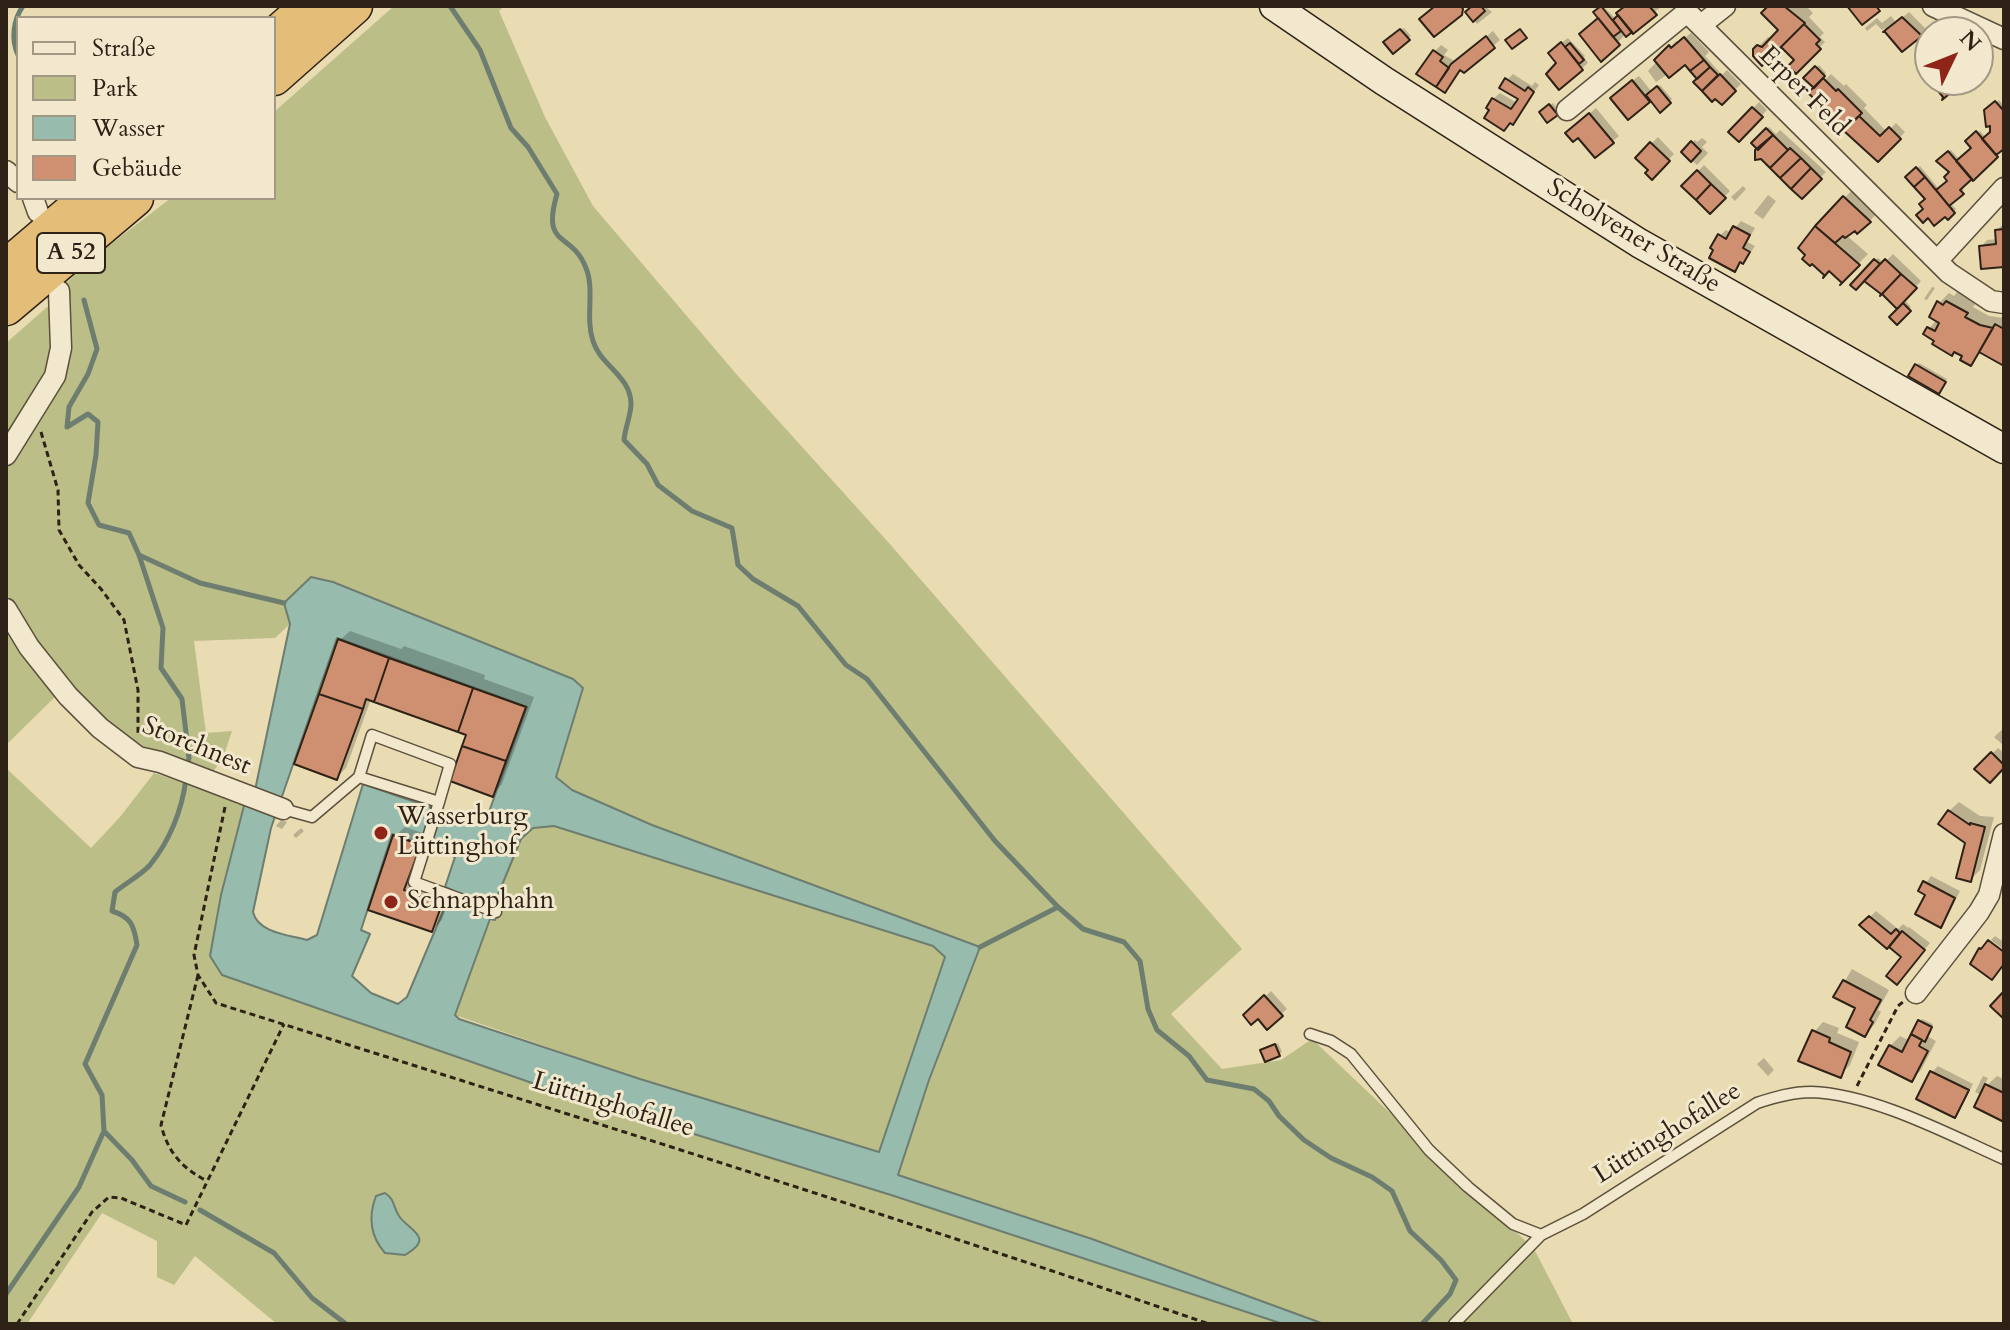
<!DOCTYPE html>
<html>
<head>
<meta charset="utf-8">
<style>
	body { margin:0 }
	#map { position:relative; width:2010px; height:1330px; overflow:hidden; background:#e9dbb2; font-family:Cardo,serif }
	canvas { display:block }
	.frame { position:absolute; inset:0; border:8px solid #2e2115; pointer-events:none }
	.legend { position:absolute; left:16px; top:16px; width:260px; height:184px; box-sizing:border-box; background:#f1e8cd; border:2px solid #a39883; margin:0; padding:10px 14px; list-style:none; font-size:24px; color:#2e2115 }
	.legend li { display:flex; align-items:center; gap:16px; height:40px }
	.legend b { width:40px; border:2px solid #a39883 }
	.north { position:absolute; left:1914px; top:16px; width:80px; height:80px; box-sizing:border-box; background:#f1e8cd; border:2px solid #a39883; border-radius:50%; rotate:47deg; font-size:22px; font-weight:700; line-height:32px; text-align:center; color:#2e2115 }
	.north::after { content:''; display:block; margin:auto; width:28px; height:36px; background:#8f2418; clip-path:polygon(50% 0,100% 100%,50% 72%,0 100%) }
</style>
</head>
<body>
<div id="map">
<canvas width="2010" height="1330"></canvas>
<div class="frame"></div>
<ul class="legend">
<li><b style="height:10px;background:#f1e8cd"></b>Straße</li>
<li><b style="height:22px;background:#bcbe88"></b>Park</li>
<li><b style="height:22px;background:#97bbac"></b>Wasser</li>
<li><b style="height:22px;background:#cf9072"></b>Gebäude</li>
</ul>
<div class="north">N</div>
</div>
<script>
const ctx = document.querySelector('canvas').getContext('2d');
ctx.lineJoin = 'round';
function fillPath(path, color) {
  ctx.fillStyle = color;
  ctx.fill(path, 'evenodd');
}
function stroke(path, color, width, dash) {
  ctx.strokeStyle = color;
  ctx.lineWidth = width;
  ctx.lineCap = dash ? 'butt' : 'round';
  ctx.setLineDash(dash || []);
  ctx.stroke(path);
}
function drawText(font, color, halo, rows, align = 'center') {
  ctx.font = font + ' Cardo,serif';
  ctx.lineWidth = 6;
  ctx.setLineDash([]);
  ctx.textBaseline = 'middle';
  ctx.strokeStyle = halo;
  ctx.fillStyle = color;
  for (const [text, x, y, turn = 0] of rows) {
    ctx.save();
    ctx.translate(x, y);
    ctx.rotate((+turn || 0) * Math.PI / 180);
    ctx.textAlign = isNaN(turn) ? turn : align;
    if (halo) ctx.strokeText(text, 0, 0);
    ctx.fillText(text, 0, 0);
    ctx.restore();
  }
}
fillPath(new Path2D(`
	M394,6H504L499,11L545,117L593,206L738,376L888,542L1242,949L1171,1014L1222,1069L1281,1060L1312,1039L1534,1249L1573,1324H277L195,1256L174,1285L157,1277V1241L102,1213L27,1324H6V768L91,848L120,817L154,773L245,804L221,895L210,956L222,975L898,1175L929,1080L980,947L652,825L572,790L556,777L583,688L573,679L333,582L310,577L290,624L275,638L194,641L206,733L232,731L224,755L212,774L158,754L124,736L77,694L22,623L6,592V469L62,376V287L94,257L171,198H274V112Z
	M54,301L56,324L49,373L6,440V343Z
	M6,621L58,694L6,745Z
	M554,826L933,946L945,957L878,1153L640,1079L455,1015L490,918L494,920C495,900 515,835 534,828C540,826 548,827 554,826Z`), '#bcbe88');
const water = new Path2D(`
	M311,577L333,582L573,679L583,688L556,777L572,790L652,825L980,947L929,1080L898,1175L1092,1239L1324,1324H1283L891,1195L555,1091L222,975L210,956L221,895L247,794L254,795L290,624L284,603ZM337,638L527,707L486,820L476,823L363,784L317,935L307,940C289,935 258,933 253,912L271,828ZM554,826L933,946L945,957L879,1152L640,1079L459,1019L455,1015L490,919L495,920L500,903L495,902L521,839L533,828ZM392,834L455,857L445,887L452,890L407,997L398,1004L371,993L352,976L370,934L361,930Z
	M385,1193C395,1199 393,1207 399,1216C409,1231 436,1237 405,1255L385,1253C370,1236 368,1217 376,1196Z`);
fillPath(water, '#97bbac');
stroke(water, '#6d7d70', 2);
fillPath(new Path2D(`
	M1474,6H1485L1492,12L1477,24L1467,12Z
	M1603,6L1616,19L1626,6L1661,7L1624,36L1601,59L1600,18L1596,12Z
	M1771,6H1806L1813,13L1809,17L1824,33L1820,37L1825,42L1796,71L1797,60L1781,44L1755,50L1768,37L1773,38L1781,30Z
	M1909,12L1926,29L1902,50L1885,28L1882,30L1876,24L1867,31L1865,28L1877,18L1882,23L1891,16L1896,23Z
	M1404,28L1411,36L1393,51L1386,42Z
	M1493,31L1500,40L1464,70L1461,69L1445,90L1435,51L1441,45L1448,50L1444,55L1456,62Z
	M1691,33L1709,52L1705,56L1722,75L1727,70L1741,84L1722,102L1715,96L1712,99L1696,82L1700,79L1685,62L1656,82L1648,71L1676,41L1678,43Z
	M1568,38L1585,56L1584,57L1588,63L1559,88L1556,47Z
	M1930,41V47L1919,56L1916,53Z
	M1978,47L1987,59L1978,67Z
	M1819,65L1826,73L1814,85L1806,78Z
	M1513,74L1532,86L1535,82L1539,85L1512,123L1493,99L1500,93L1517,103L1520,99L1507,80Z
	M1831,74L1844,86L1846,84L1867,105L1864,108L1887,132L1896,123L1905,132L1878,160L1811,93Z
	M1639,76L1652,92L1660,85L1672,99L1660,110L1651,99L1629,118L1618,92Z
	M1999,100L2004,106V146L1961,186L1964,190L1950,203L1956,209L1948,217L1926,209L1927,199L1908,177L1920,166L1939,189L1949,181L1952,172L1939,161L1951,150L1960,160L1974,148L1970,139L1980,131L1986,138L1992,132L1986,111Z
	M1759,102L1767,110L1739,140L1731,132Z
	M1553,103L1559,111L1548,120L1541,112Z
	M1596,108L1619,136L1595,156L1574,127Z
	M1769,127L1776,134L1780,130L1826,172L1802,196L1754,143Z
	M1658,137L1674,154L1652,177L1651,169L1638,157Z
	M1702,138L1707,142L1702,147L1708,153L1697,165L1683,152L1695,140L1697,142Z
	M1704,165L1730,191L1710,211L1684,186Z
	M1743,186L1746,189L1735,201L1731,197Z
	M1854,188L1879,211L1863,228L1846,235L1868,254L1842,281L1806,239Z
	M1768,195L1776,201L1763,219L1754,213Z
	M1741,221L1755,228L1747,242L1755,246L1749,255L1734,269L1719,236L1726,230L1731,233Z
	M2003,224H2004V265L1981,247L1987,240L1998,239L1997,230Z
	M1893,254L1921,281L1904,299L1911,307L1897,322L1900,309L1865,277L1853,285L1878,258L1884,263Z
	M1932,287L1935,288L1927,300L1924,299Z
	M1957,292L1976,303L1973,307L1989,316L2004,318V364L1982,351L1971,364L1965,356L1925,334L1937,319L1939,303L1949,293L1954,296Z
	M1919,363L1947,379L1941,389L1917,365Z
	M350,631L401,649L404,646L485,675L484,679L534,697L502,784L493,794L469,734L371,699L346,768L337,777L340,640Z
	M2004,728V741L2002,744L1994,737Z
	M1998,748L2004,753V766L1977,769Z
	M1959,802L1980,816L1994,817L1980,870L1970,880L1967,842L1949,811Z
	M281,820L287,822L282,829L276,826Z
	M405,827L429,835L412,881L451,894L442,920L432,930L370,909L395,836Z
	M301,828L304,831L296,838L293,835Z
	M1931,876L1960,891L1946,919L1940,925L1928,894L1921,890Z
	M1876,911L1898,929L1903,924L1908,928L1909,927L1930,943L1903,976L1904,956L1862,925Z
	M1995,936L2004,942V950L1991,940Z
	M1852,969L1889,990L1878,1010L1881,1012L1874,1025L1865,1034L1858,1007L1836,996Z
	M1271,991L1287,1009L1281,1014L1246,1015Z
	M1922,1019L1933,1024L1927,1036L1936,1041L1921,1070L1912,1079L1890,1046L1900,1036L1910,1041Z
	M1823,1022L1839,1028L1837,1033L1859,1042L1850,1065L1840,1075L1814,1032Z
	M1278,1043L1282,1052L1279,1054L1262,1050Z
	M1764,1058L1774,1070L1768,1076L1757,1064Z
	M1938,1066L1973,1084L1960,1110L1954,1116L1932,1072Z
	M1983,1076L1988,1078L1983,1089L1997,1076L2004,1079V1119L1985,1088L1979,1094L1975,1092Z`), '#0003');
stroke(new Path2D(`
	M450,6L480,50L511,128L528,147L557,194C541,249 571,230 586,268C595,290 585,318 593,341C600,365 631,376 631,404C631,415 625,428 624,440L647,464L658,485L692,511L732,528L738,565L753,579L798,606L846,665L867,679L995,841L1058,907L1083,929L1124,942L1140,961L1148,1009L1157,1030L1189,1056L1207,1080L1254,1089L1269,1101L1279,1116L1304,1140L1331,1158L1372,1177L1392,1191L1410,1231L1441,1260L1456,1280L1450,1294L1422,1324
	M18,55C11,40 13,20 23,6
	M84,300L97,349L88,374L69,407L67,427L88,414L98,422L96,455L88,503L99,525L129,533L139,555L163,628L161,668L182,699L189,758L187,769
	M139,555L200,583L284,603
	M980,947L1058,907
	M104,1131L132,1160L151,1186L185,1202
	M200,1210L274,1253L312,1298L346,1324
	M6,1294L79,1187L104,1131L102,1095L85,1064L137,945C134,925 131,917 112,911L115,892C126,883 141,875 150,865C170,840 182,809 186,779`), '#6d7d70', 5);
const building = new Path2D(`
	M1435,6H1461L1463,9L1462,15L1434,37L1419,19Z
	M1472,6H1481L1485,11L1473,22L1465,12Z
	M1601,6L1621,31L1613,37L1593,12Z
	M1625,6H1649L1657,15L1633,34L1616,13Z
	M1768,6H1784L1805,23L1762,66L1753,56V49L1757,45L1762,47L1778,30L1761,13Z
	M1847,6H1876L1880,11L1862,25Z
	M1618,15L1632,32L1626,37L1613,20Z
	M1902,17L1922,36L1902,52L1885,32H1883Z
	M1598,18L1620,45L1601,62L1579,34Z
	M1804,24L1820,40L1816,44L1821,49L1796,74L1788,66L1794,60L1782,48L1779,49Z
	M1400,29L1410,40L1393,54L1383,42Z
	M1520,29L1527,38L1512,49L1505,40Z
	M1486,36L1495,48L1464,73L1460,70L1445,93L1436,87L1451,64Z
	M1684,37L1704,60L1690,71L1685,65L1669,78L1654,60L1669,45L1671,48Z
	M1561,42L1583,70L1559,90L1546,74L1556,63L1548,53Z
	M1570,43L1584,60L1579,64L1565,47Z
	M1433,50L1443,57L1440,61L1449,68L1436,87L1416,74Z
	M1704,60L1710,67L1697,79L1690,71Z
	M1815,66L1825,76L1814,88L1803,78Z
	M1930,66V80H1966L1942,100L1943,97L1934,86L1932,88L1920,74Z
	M1710,67L1718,75L1702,91L1693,82Z
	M1720,74L1736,91L1722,105L1715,99L1712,102L1702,91Z
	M1505,78L1525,91L1528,87L1534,92L1513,125L1510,123L1504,131L1484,118L1489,110L1486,108L1492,98L1511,109L1518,99L1499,88Z
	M1823,78L1836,91L1838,89L1862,113L1846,128L1808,93Z
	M1632,80L1650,102L1628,120L1610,98Z
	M1657,86L1671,103L1660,113L1646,95Z
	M1995,101L2004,111V149L1996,155L1982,139L1990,132V126L1986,127L1984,110Z
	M1549,104L1558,115L1547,123L1539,112Z
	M1752,107L1763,117L1739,142L1728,132Z
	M1589,113L1614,143L1595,158L1578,138L1573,142L1565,133Z
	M1859,116L1880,136L1889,127L1901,139L1878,162L1844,131Z
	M1766,128L1773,135L1758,150L1751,143Z
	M1976,131L1998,157L1973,181L1956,161L1971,148L1965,141Z
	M1773,135L1788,150L1770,168L1761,159L1755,160V150Z
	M1691,141L1701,151L1691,162L1681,152Z
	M1650,142L1670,161L1652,180L1645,173L1648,170L1635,158Z
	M1790,148L1801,158L1780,178L1770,168Z
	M1948,151L1972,179L1960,190L1964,194L1949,206L1936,190L1947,181L1944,177L1949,172L1936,161Z
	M1801,158L1811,168L1791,189L1780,178Z
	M1916,167L1925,177L1914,187L1905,177Z
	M1811,168L1822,179L1802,199L1791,189Z
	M1697,170L1711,184L1696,200L1681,186Z
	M1925,177L1955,213L1948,220L1945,217L1934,226L1928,218L1923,223L1916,215L1923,209L1919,204L1925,199L1914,187Z
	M1711,184L1726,198L1710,214L1696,200Z
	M1843,196L1871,222L1857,234L1855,231L1845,238L1843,236L1835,243L1815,226Z
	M1733,226L1750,235L1743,248L1750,252L1743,264L1740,262L1735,272L1709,258L1713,250L1710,248L1718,234L1726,239Z
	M1815,226L1860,265L1840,285L1842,283L1829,271L1823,278L1824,275L1812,264L1810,266L1802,259L1805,255L1798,248Z
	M2004,229V267L1981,269L1979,246L1996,244L1995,230Z
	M1874,259L1880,264L1856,290L1850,285Z
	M1885,259L1901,274L1880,296L1881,294L1864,281Z
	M1901,274L1917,288L1897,309L1882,294Z
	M1937,301L1943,305L1946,301L1968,313L1965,317L1980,325L1993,328L1971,366L1960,360L1962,356L1954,352L1952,356L1932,344L1934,341L1923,334L1927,327L1935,331L1939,323L1929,317Z
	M1903,303L1911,311L1897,325L1889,317Z
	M1995,324L2004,329V366L1979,352Z
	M1915,364L1946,382L1939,394L1908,376Z
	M338,639L389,658L374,702L366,699L363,709L319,694Z
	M389,658L473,688L458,732L374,702Z
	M473,688L526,707L506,761L462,746L466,735L458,732Z
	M319,694L363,709L337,780L294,764Z
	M462,746L506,761L493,797L450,781Z
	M1991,752L2004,765V768L1990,783L1974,769Z
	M1948,810L1970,825V823L1985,827L1971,882L1956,878L1965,843L1938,824Z
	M393,835L421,845L404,890L442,904L432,932L368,910Z
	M1923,881L1955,898L1941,928L1915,914L1925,895L1918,891Z
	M1869,916L1891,934L1896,929L1900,933L1887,949L1859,925Z
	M1902,931L1925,950L1897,985L1886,976L1901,957L1889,947Z
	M1988,940L2004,952V964L1992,980L1970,964L1979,948L1981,949Z
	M1843,980L1881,1000L1870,1020L1873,1022L1865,1037L1846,1027L1855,1008L1833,997Z
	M2004,991V1019L1990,1006Z
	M1264,995L1283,1016L1267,1030L1258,1019L1251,1025L1243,1015Z
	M1918,1020L1932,1027L1925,1042L1911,1034Z
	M1812,1030L1830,1038L1829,1042L1851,1052L1841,1078L1798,1061Z
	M1911,1034L1922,1040L1919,1046L1928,1051L1912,1082L1878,1065L1889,1045L1902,1052Z
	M1275,1044L1280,1056L1265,1062L1260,1050Z
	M1930,1071L1969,1090L1955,1118L1916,1099Z
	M1985,1084L2004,1093V1122L1974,1107Z`);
fillPath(building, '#cf9072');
stroke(building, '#2e2115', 2);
const lane = new Path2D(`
	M439,802L414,882L496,912
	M283,809L312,817L359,777L439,802L450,764L372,735L359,777
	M1310,1034L1331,1041L1351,1054L1429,1150L1468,1187L1513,1224L1541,1235
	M1454,1324L1541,1235L1583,1214L1757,1103C1775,1097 1792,1092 1811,1092C1873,1094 1948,1134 2004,1159`);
const street = new Path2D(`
	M1933,6L2004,39
	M1701,25L1725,6
	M1567,110L1687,12L1949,273L1991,301L2004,303
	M6,171L18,182
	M33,198L38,212
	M1937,261L2004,188
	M6,455L55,376L61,348L59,291
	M6,609L29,647L68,696L100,728L138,757L160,762L283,809
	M1916,993L1979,912L1989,895L2004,834`);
const secondary = new Path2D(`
	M1274,6L1384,81L1639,243L2004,449`);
const highway = new Path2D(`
	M274,37L309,6
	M274,77L354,6
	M6,268L88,198
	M6,307L135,198`);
stroke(lane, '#5d503c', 13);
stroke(street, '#5d503c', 23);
stroke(secondary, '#2e2115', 31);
stroke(highway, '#2e2115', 39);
stroke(new Path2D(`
	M41,432L58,490L59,530L79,565L101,589L124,620L138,690V735
	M225,807L194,955L198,975L216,1003C548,1108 880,1211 1209,1324
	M198,975L161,1125C168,1152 181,1167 205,1180
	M1857,1086L1898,1006L1903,1002
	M17,1324L92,1212L109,1197L121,1198L186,1225L284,1024`), '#2e2115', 3, [6, 4]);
stroke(lane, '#f1e8cd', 10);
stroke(street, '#f1e8cd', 20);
stroke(secondary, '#f1e8cd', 28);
stroke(highway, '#e4be79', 36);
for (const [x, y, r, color] of [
	[381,833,8,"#8f2418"],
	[391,902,8,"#8f2418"]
]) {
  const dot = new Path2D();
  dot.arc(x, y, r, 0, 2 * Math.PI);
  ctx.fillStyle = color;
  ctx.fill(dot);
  stroke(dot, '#f1e8cd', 3);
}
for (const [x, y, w] of [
	[71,253,68]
]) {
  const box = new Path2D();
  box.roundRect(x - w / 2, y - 20, w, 40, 6);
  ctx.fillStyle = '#f1e8cd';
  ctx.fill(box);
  stroke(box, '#2e2115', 2);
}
drawText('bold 24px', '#2e2115', null, [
	["A 52",71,253]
]);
drawText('26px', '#2e2115', '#f1e8cd', [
	["Erper Feld",1803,92,45],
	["Scholvener Straße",1633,237,31],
	["Storchnest",196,747,22],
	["Lüttinghofallee",613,1106,17],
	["Lüttinghofallee",1668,1134,-32]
]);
drawText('26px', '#2e2115', '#f1e8cd', [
	["Wasserburg",397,818],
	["Lüttinghof",397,848],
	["Schnapphahn",407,902]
], 'left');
</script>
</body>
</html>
